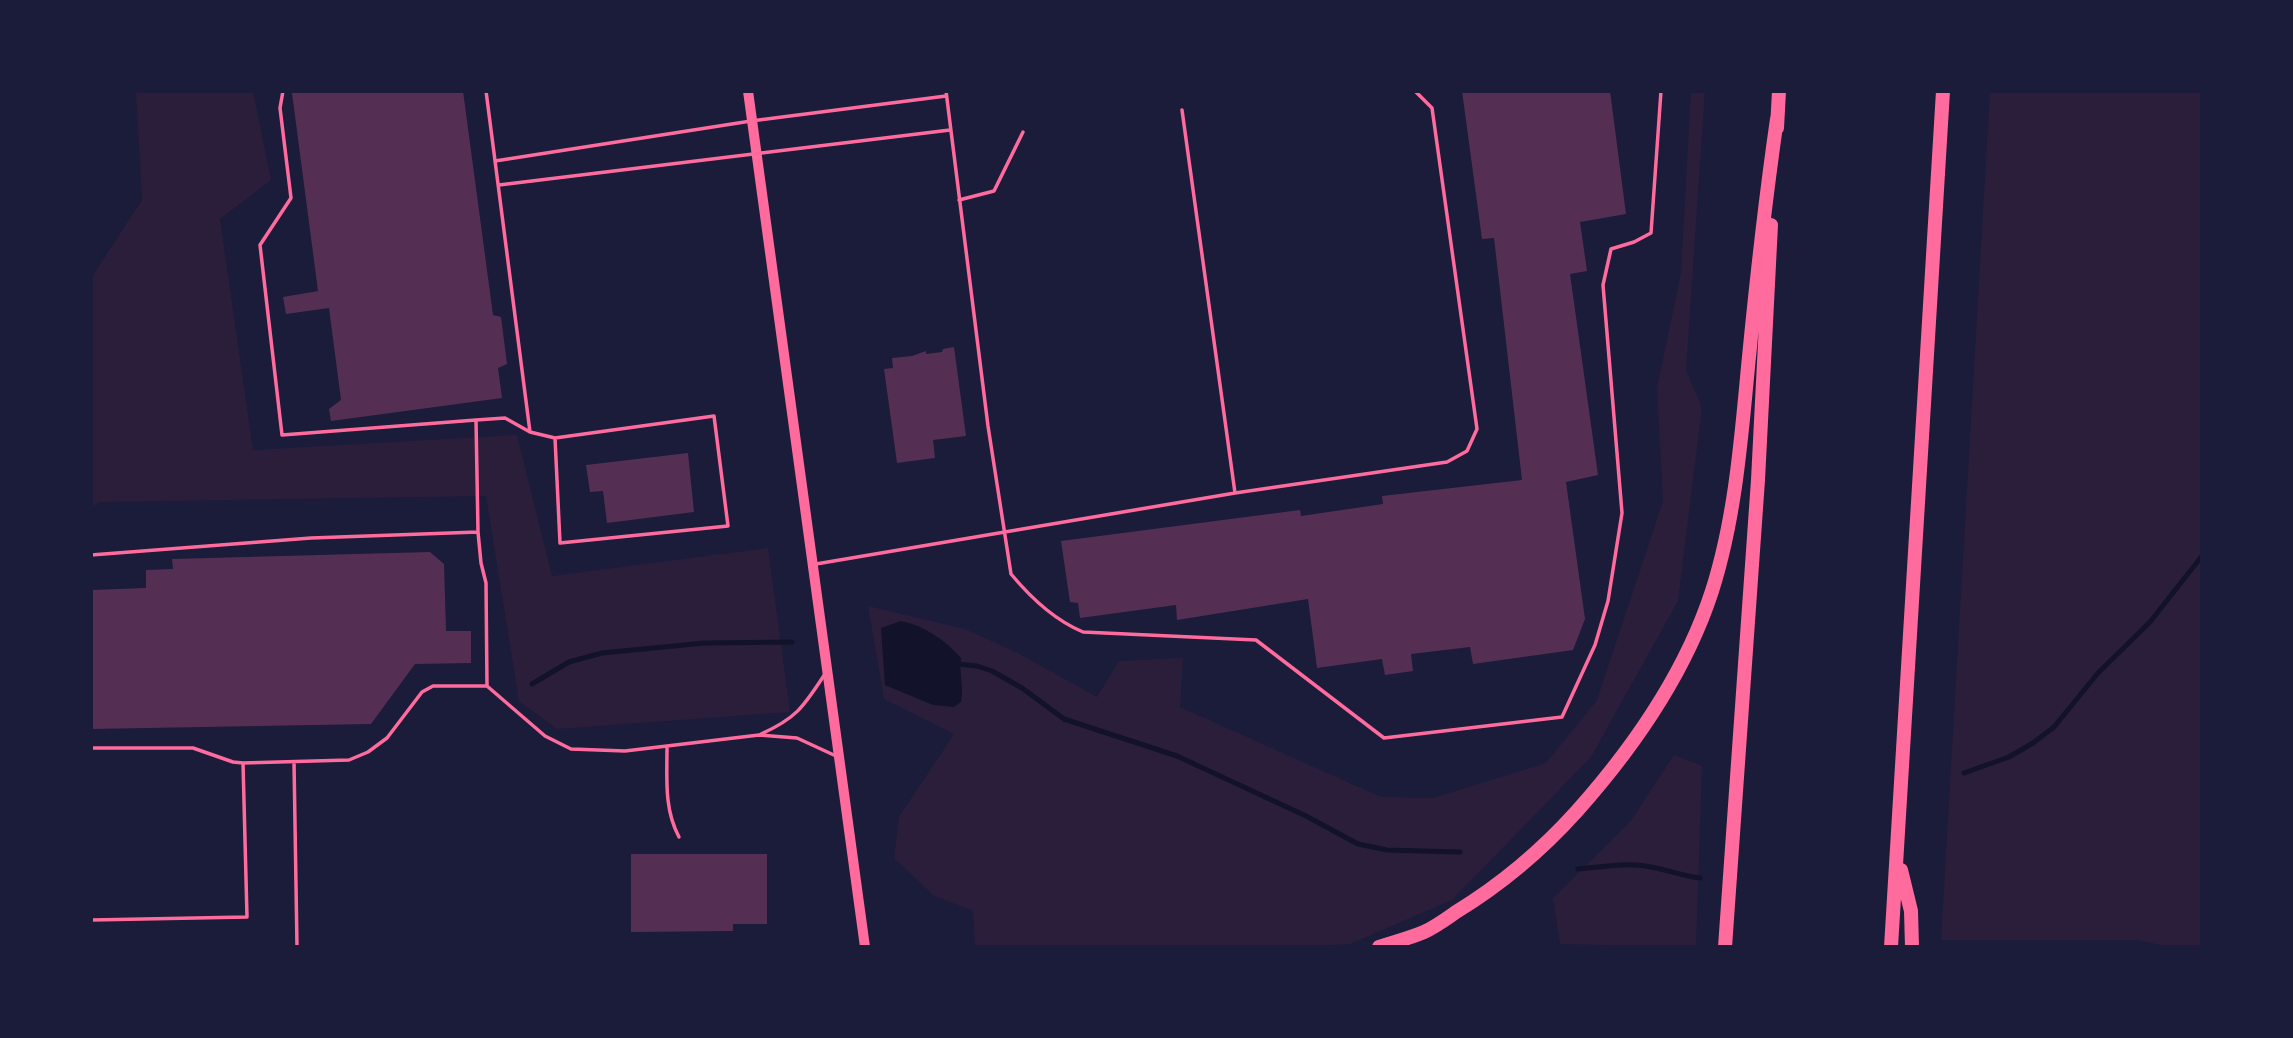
<!DOCTYPE html>
<html>
<head>
<meta charset="utf-8">
<style>
	body { margin:0 }
	#map { position:relative; width:2293px; height:1038px; overflow:hidden; background:#1b1b3a; font-family:"Varela Round",sans-serif }
	canvas { display:block }
	.frame { position:absolute; inset:0; border:93px solid #1b1b3a; pointer-events:none }
</style>
</head>
<body>
<div id="map">
<canvas width="2293" height="1038"></canvas>
<div class="frame"></div>
</div>
<script>
const ctx = document.querySelector('canvas').getContext('2d');
ctx.lineJoin = 'round';
function fillPath(path, color) {
  ctx.fillStyle = color;
  ctx.fill(path, 'evenodd');
}
function stroke(path, color, width, dash) {
  ctx.strokeStyle = color;
  ctx.lineWidth = width;
  ctx.lineCap = dash ? 'butt' : 'round';
  ctx.setLineDash(dash || []);
  ctx.stroke(path);
}
fillPath(new Path2D(`
	M136,91H253L271,180L220,219L253,450L517,435L552,576L768,548L790,712L557,729L519,701L486,496L100,502L91,507V278L142,200Z
	M1691,91H1705L1686,370L1702,408L1678,601L1591,757L1452,900L1350,944L1300,947H975L973,911L933,895L894,858L899,817L954,734L884,699L868,606L965,629L1018,653L1097,697L1119,661L1183,658L1180,707L1381,797L1433,798L1546,763L1597,700L1663,501L1657,388L1681,273Z
	M1990,91H2202V947H2169L2138,940H1941Z
	M1674,755L1702,766L1696,947L1560,944L1553,898L1630,822Z`), '#2a1e3b');
fillPath(new Path2D(`
	M901,621C925,626 945,640 961,658C959,674 964,687 961,702L954,707L933,705L885,685L881,628Z`), '#12122b');
stroke(new Path2D(`
	M956,664L977,666L992,671L1022,688L1064,719L1177,756L1306,816L1358,844L1387,850L1460,852
	M532,684L569,662L602,653L705,643L792,642
	M1964,773L2009,757L2033,743L2054,727L2098,673L2150,622L2202,556
	M1578,869C1602,867 1627,862 1651,867C1668,870 1683,876 1700,878`), '#12122b', 5);
fillPath(new Path2D(`
	M305,91H463L493,315L501,317L507,364L498,368L502,398L331,421L329,409L341,400L329,308L286,314L283,297L318,291L292,93Z
	M1462,91H1610L1626,214L1580,222L1587,271L1570,274L1598,475L1566,482L1585,619L1573,650L1473,664L1470,647L1411,654L1413,671L1385,675L1382,659L1317,668L1308,599L1177,620L1176,605L1080,618L1078,603L1070,602L1061,541L1300,510L1301,516L1383,504L1382,496L1522,480L1494,238L1482,239Z
	M954,347L966,436L933,440L935,458L897,463L884,369L893,368L892,358L912,356L926,351V354L942,352L943,349Z
	M688,453L694,512L607,523L603,491L590,492L586,465Z
	M430,552L444,564L446,631H471V663L415,664L371,724L91,729V590L146,588V570L173,569L172,559Z
	M631,854H767V924H733V931L631,932Z`), '#542f53');
stroke(new Path2D(`
	M283,91L280,108L291,198L260,245L282,435L476,420
	M486,91L530,432
	M946,91L988,426L1011,574C1031,598 1054,620 1083,632L1256,640L1384,738L1562,717L1595,645L1608,601L1622,513L1603,285L1611,249L1634,242L1651,233L1661,91
	M1339,91H1349
	M1182,110L1235,493
	M495,161L751,121L946,96
	M499,185L950,130
	M959,200L994,191L1023,132
	M91,555L311,538L478,532
	M816,564L1235,493L1447,462L1467,451L1477,429L1432,108L1415,91
	M487,686L545,736L571,749L625,751L759,735L797,738L836,756
	M761,734C797,718 804,706 825,674
	M667,747C667,779 664,809 679,837
	M91,748H193L233,762L243,763L349,760L368,752L387,738L422,692L433,686H487L486,583L481,563L478,532L476,420L505,418L530,432L555,438L714,416L728,526L560,543L555,438
	M294,762L297,947
	M91,920L247,917L243,763`), '#ff6b9d', 3.5);
stroke(new Path2D(`
	M748,91L865,947`), '#ff6b9d', 10);
stroke(new Path2D(`
	M1777,128L1779,91
	M1901,870L1911,911L1912,947
	M1379,947C1394,942 1410,938 1424,932C1435,927 1446,919 1456,912C1502,884 1541,851 1577,811C1634,747 1685,674 1712,591C1735,519 1741,441 1748,367C1756,284 1765,202 1777,119
	M1725,947L1758,480L1771,225
	M1891,947L1943,91`), '#ff6b9d', 14);
</script>
</body>
</html>
